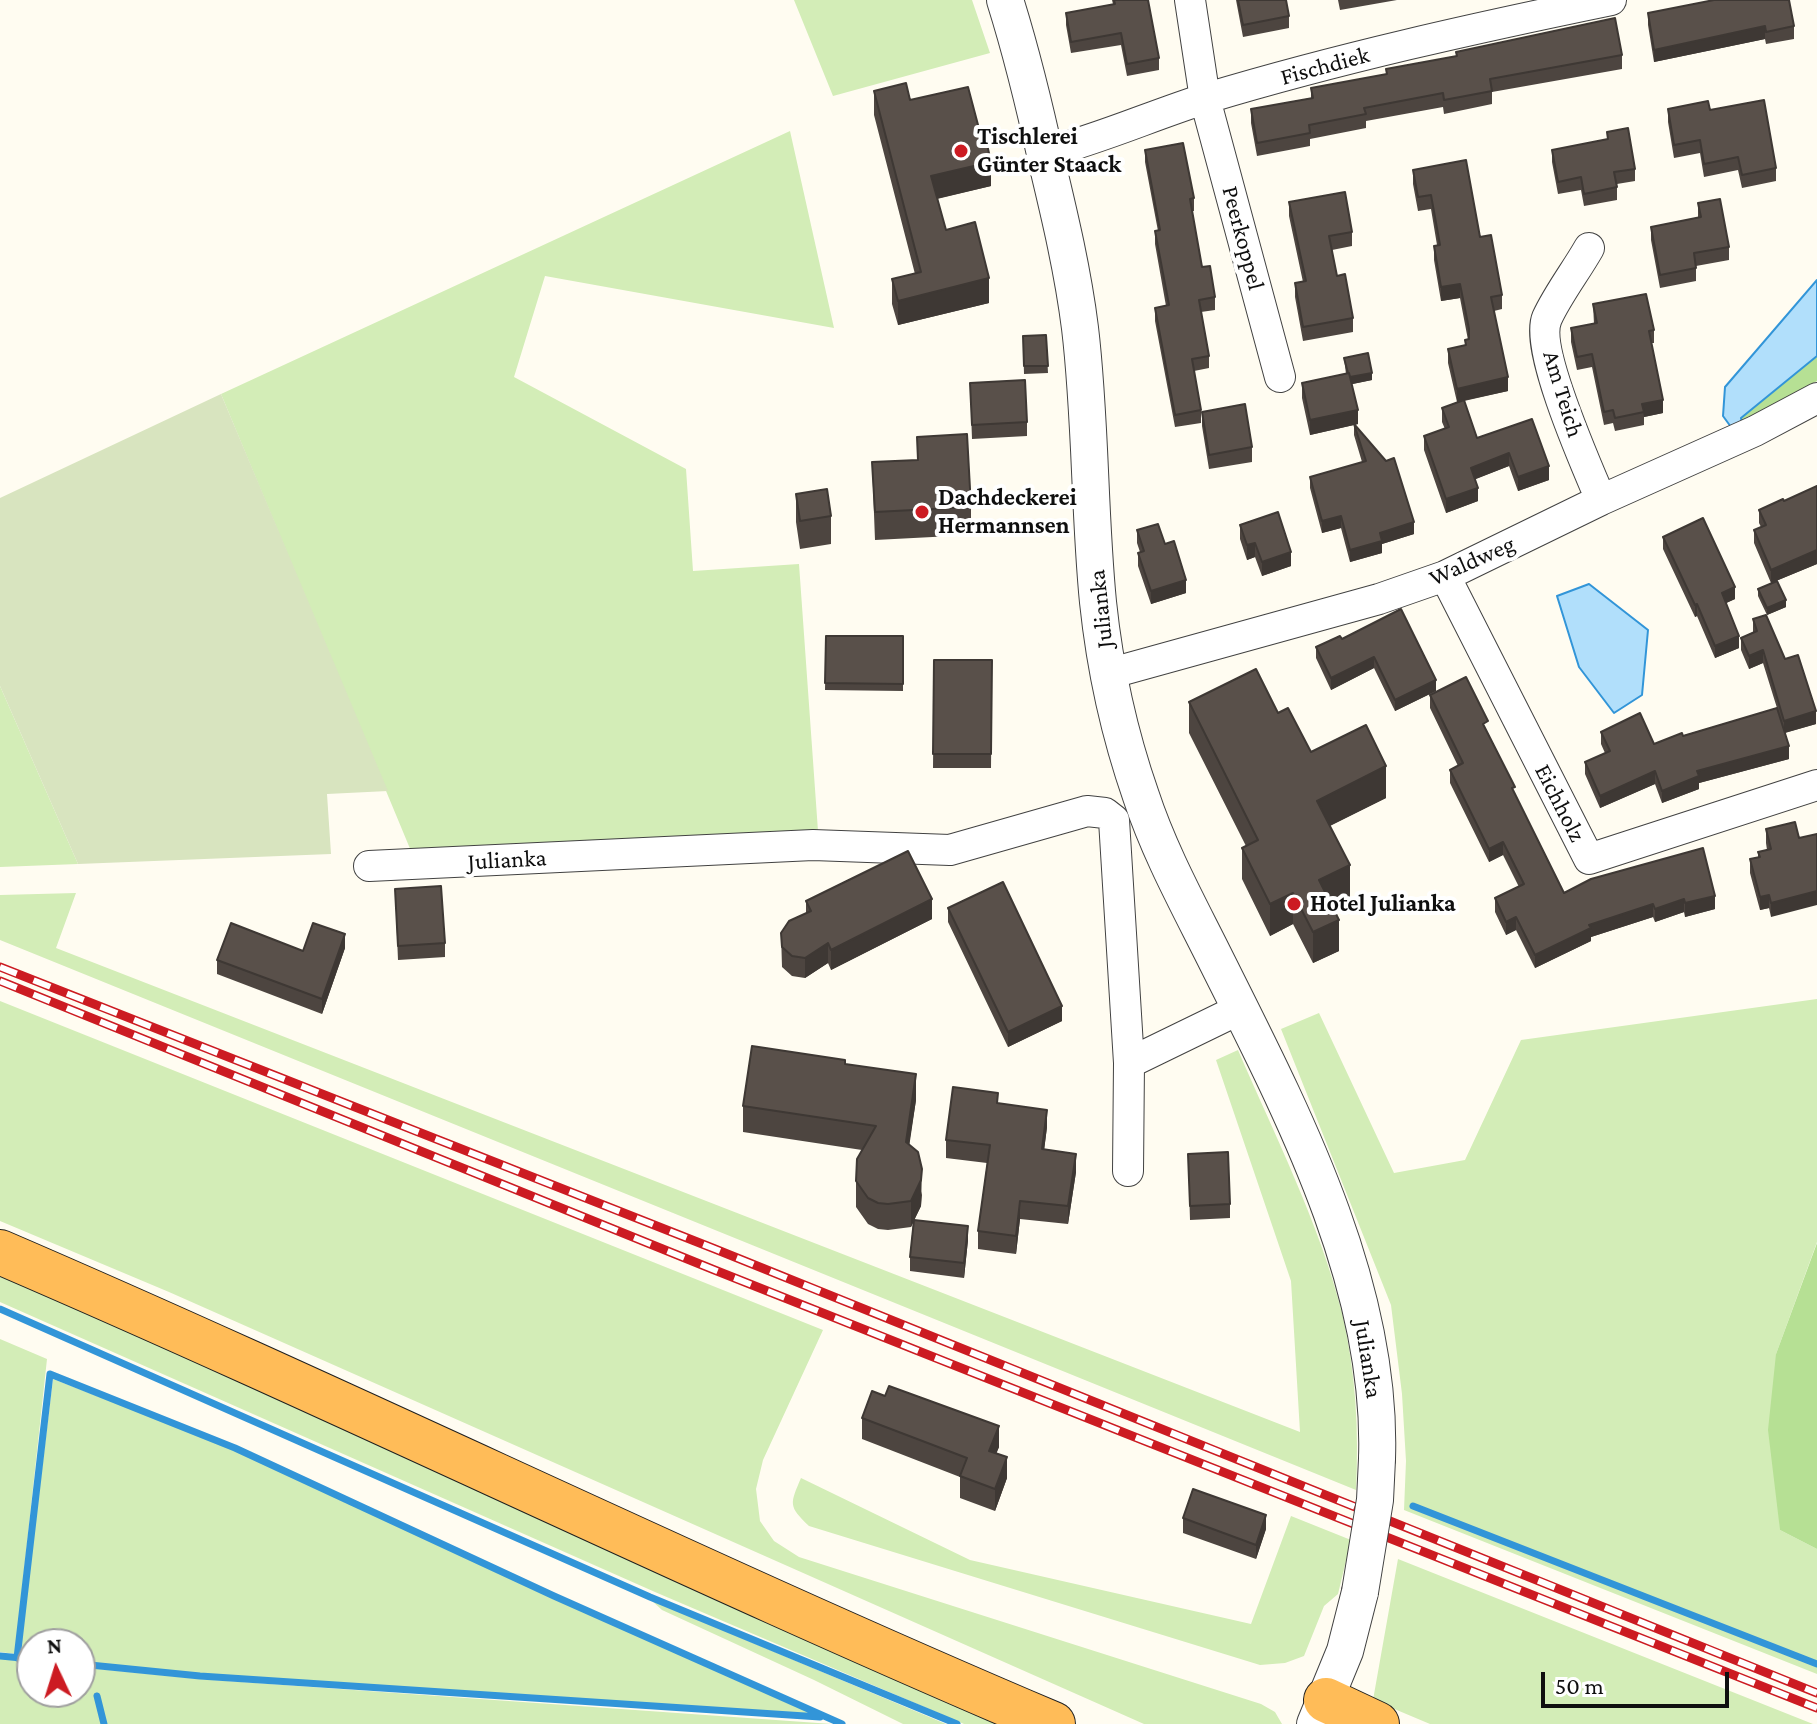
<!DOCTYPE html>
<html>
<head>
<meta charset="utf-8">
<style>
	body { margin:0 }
	#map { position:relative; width:1817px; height:1724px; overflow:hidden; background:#fffcf1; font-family:"Crimson Pro",serif }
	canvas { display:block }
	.north { position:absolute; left:16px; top:1628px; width:80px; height:80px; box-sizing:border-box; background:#fff; border:2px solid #9f9f9f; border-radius:50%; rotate:356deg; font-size:22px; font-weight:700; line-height:32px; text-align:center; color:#0f0f0f }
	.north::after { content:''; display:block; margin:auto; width:28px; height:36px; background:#cc1b22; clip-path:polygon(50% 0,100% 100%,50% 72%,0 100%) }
	.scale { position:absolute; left:1541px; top:1672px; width:188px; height:36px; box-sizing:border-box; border:4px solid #0f0f0f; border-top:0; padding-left:10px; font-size:24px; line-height:28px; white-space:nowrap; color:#0f0f0f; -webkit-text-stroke:6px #fff; paint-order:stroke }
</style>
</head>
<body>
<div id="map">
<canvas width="1817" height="1724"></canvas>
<div class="north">N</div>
<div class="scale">50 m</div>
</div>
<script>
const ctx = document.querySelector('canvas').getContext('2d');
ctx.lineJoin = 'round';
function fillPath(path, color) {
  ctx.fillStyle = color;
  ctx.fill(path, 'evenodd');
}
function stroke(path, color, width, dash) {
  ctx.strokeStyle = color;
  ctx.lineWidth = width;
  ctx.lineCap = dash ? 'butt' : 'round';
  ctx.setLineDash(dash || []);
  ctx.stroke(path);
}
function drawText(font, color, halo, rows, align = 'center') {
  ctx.font = font + ' "Crimson Pro",serif';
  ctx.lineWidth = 8;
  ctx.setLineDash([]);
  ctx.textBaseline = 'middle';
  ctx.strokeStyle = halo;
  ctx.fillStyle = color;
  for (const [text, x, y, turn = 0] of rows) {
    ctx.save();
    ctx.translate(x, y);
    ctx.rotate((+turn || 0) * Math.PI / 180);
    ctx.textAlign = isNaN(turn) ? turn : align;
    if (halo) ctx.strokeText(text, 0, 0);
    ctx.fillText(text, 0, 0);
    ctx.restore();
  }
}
fillPath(new Path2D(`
	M794,0H972L990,53L833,96Z
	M790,131L834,328L545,276L514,377L686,469L693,571L799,564L818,831L411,851L221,394Z
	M0,686L78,864L0,867Z
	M76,893L56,948L1300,1432L1291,1281L1216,1060L1238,1050C1275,1136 1319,1222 1342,1313C1356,1372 1359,1431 1356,1490L0,940V895Z
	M1817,999V1242L1776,1354L1780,1530L1817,1549V1674L1404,1510L1406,1461L1402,1394L1391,1305L1281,1029L1319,1013L1394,1173L1465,1160L1521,1040Z
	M0,1001L823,1330L763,1460L756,1489L760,1521L774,1541L799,1557L1261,1704L1275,1712L1282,1724H1144L169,1292L0,1221Z
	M0,1275L1007,1724H964L655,1592L0,1302Z
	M0,1339L47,1359L15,1654L0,1652Z
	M53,1379L234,1449L552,1598L817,1716L201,1674L80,1662V1644H32V1658L19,1656Z
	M801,1478L970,1560L1251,1624L1291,1516L1351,1540L1338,1594L1324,1606L1304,1656L1285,1663L1260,1665L809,1526C788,1506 790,1504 801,1478Z
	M1398,1559L1813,1724H1430L1373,1700Z
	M651,1600L946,1724H903L814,1680L662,1610Z
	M0,1658L32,1662V1692H80V1667L199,1679L832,1724H0Z`), '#d3edb7');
fillPath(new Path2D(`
	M1817,356V381L1742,423L1741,418Z
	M1817,1243V1549L1780,1530L1768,1430L1776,1354Z`), '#b6e094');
fillPath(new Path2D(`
	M221,394L388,791L327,794L331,854L78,864L0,686V498Z`), '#d8e4bf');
const water = new Path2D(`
	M1817,280V356L1741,418L1742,423L1731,427L1723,416L1725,387Z
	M1589,584L1648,630L1642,695L1614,713L1579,667L1557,596Z`);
fillPath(water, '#b1dffb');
stroke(water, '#3295d8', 2);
stroke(new Path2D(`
	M0,1309L650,1597L957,1724
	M1413,1506L1817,1664
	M0,1656L32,1659
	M17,1658L50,1374L235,1448L554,1596L842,1724
	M80,1664L200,1676L820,1717
	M97,1696L104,1724`), '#3295d8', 7);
const minor = new Path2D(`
	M1190,0L1205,99L1280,377
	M1045,153C1100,139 1153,115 1207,98C1340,58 1475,28 1611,0
	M1589,248C1576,271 1558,294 1547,318C1534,348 1587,467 1601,500
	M1445,576L1589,859L1817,785
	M1108,674L1379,599L1445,576L1601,500L1755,431L1817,398
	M369,866L813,845L950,850L1087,811L1105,813L1114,820L1129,1063L1240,1009
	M1128,1171L1129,1063`);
const tertiary = new Path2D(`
	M1005,0C1022,54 1035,108 1047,163C1060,217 1073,272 1080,328C1091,419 1089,511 1098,602C1105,669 1119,733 1141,796C1159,851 1188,904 1214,956C1291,1110 1383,1283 1377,1459
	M1315,1724L1345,1651L1360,1592`);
const trunk = new Path2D(`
	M0,1252C353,1404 699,1574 1053,1724
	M1326,1700L1377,1724`);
stroke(minor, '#424242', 32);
stroke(tertiary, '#424242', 38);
stroke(trunk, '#202020', 46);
stroke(minor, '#fff', 30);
stroke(tertiary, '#fff', 36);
stroke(trunk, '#ffbc58', 44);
const rail = new Path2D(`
	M0,967L715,1249L1817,1693
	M0,981L712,1269L1817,1708`);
stroke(rail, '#cc1b22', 9);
stroke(rail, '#fff', 6, [18]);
const tertiaryBridge = new Path2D(`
	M1360,1592L1375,1500L1377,1459`);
stroke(tertiaryBridge, '#424242', 38, []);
stroke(tertiaryBridge, '#fff', 36);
fillPath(new Path2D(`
	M1112,0H1148L1159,58V70L1127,76L1121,45L1071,53L1066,25V13L1113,4Z
	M1236,0H1286L1289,16V28L1243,37Z
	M1338,0H1397L1340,10Z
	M1648,13L1794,26V39L1766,44L1765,39L1654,62L1648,25Z
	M1622,55V69L1492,92V104L1444,114L1443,107L1366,121V128L1310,139V146L1257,156L1251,123V109L1311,98V88L1386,74V69Z
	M874,91L910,100L991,186L937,199L946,230L989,303L898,325L892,304V279L915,274L874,115Z
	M1668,109L1710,110L1776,168V181L1742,188L1738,170L1704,177L1700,153L1674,158L1668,122Z
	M1607,132L1635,169V181L1617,184V200L1584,206L1581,190L1558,194L1552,162V150L1607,139Z
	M1145,150L1194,198V211H1192L1202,267L1215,297V310L1201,312L1209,356V368L1194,371L1201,410V423L1175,427L1155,321V308L1166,306L1155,244V231H1158L1145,162Z
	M1413,170L1480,237L1502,295V309L1494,311L1508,391L1464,401L1477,438L1532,419L1549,480L1518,491L1509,466L1475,479L1478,501L1446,513L1424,450V436L1445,429L1442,422V408L1457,402L1448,363V349L1465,345V340H1468L1460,298L1441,301L1434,260V246L1437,245L1431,209L1418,211L1413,184Z
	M1289,202L1352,232V246L1332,250L1337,276L1353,318V332L1303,341L1295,297V283L1303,282L1289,216Z
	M1698,203L1729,247V260L1696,266V281L1660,288L1651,240V227L1698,218Z
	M1593,304L1654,330V343H1651L1663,413L1644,417V425L1615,431L1613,423L1604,425L1592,367L1577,370L1571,342V328L1594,324Z
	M1046,335L1048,373L1024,374L1023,336Z
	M1344,358L1372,380L1352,384L1358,424L1354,425L1414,534L1382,544V553L1350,562L1341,528L1322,533L1310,488V477L1362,462L1354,435V425L1310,435L1302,398V383L1346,374Z
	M970,383L1027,422V436L972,439Z
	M1202,412L1252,447V462L1209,469L1202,426Z
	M917,437L971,507V535L875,540L872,462L917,460Z
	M1817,486V564L1771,583L1754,543V530L1761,527L1759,523V510L1784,501Z
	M796,494L831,516V544L800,549L796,522Z
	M1240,525L1291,566L1262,576L1255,557L1247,560L1240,539Z
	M1137,530L1165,544L1186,593L1151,604L1138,566V553L1140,552L1137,543Z
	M1663,537L1735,599L1726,603L1739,648L1715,658L1697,616L1695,617L1663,549Z
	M1758,589L1786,607L1767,615L1758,596Z
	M1753,619L1785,659L1816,724L1785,733L1789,759L1699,783V789L1662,803L1655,784L1600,808L1585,774V762L1605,753L1601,744V732L1654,744L1777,708L1763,663L1749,669L1741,650V638L1753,632Z
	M826,636H903V691L825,690Z
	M1342,639L1436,691L1395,711L1374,668L1331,690L1316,658V647Z
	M934,660H992L991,768H933Z
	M1430,695L1488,733L1515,794L1564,893L1703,848L1715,909L1685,917L1684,912L1655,922L1653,917L1591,937V941L1535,968L1516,930L1506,935L1495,912V898L1519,887L1503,855L1489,862L1450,783V770L1458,766L1430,708Z
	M1189,702L1278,713L1311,752L1386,798L1330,826L1350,897L1332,905L1339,951L1313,963L1293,924L1270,936L1242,879V848L1246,846L1189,733Z
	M1795,822L1771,917L1769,908L1760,910L1750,873V859L1758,857V852L1767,850L1766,843V829Z
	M395,889L445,943V957L398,960Z
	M806,901L932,919L831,970L828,963L805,978L792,976L782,967L781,933L806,913Z
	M948,908L1062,1021L1008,1047L948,922Z
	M345,948L322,1014L217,974V960Z
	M845,1064L916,1100L909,1144L922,1195L921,1206L914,1220L968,1240L964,1278L910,1271V1257L913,1223L911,1227L888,1230L878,1229L868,1224L856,1207V1181L862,1150L743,1132V1106Z
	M998,1104L1047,1127L1044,1150L1076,1172L1068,1224L1020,1219L1016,1254L978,1249V1231L987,1163L946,1158V1140Z
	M1188,1154L1230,1204V1218L1190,1220Z
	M862,1418L999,1447L996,1453L1007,1478L995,1511L960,1498V1477L862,1439Z
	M1183,1518L1266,1529L1256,1559L1183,1533Z`), '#4d4540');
fillPath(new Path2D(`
	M1765,26V39L1654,62V50Z
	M991,162V186L931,200V176Z
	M989,278V303L898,325V301Z
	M1460,284V298L1441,301V287Z
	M1372,373V380L1348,385V378Z
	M1508,377V391L1457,402V389Z
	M1663,400V413L1644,417L1642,404Z
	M1358,410V424L1310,435V420Z
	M1509,453V466L1471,481V468Z
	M1549,466V480L1518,491V477Z
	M1478,488V501L1446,513V499Z
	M1341,516V528L1322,533V521Z
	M1414,522V534L1382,544V553L1350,562V550L1380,533Z
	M1255,543V557L1247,560V545Z
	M1817,550V564L1771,583V570Z
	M1291,552V566L1262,576V562Z
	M1186,580V593L1151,604V591Z
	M1735,587V599L1722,605V593Z
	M1786,600V607L1767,615V608Z
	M1697,604V616L1695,617V605Z
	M1739,636V648L1715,658V646Z
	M1763,650V663L1749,669V656Z
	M1374,657V668L1331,690V678Z
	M1436,680V691L1395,711V700Z
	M1816,711V724L1784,733V721Z
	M1789,746V759L1699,783V789L1662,803V791L1697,771Z
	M1386,766V798L1317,832V801Z
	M1655,771V784L1600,808V796Z
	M1503,842V855L1489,862V849Z
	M1350,865V897L1319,911V880Z
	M1817,891V905L1771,917V903Z
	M1293,893V924L1270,936V904Z
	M1769,895V908L1760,910V897Z
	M1715,896V909L1685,917V903Z
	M932,899V919L831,970V950Z
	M1684,899V912L1655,922V909Z
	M1653,904V917L1591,937V941L1535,968V955L1589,925Z
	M1516,917V930L1506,935V922Z
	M1339,920V951L1313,963V932Z
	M345,934V948L322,1014V999Z
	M828,943V963L805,978V958Z
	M1062,1006V1021L1008,1047V1032Z
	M916,1074V1100L906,1168V1142Z
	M1047,1110V1127L1042,1167V1149Z
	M1076,1154V1172L1068,1224V1206Z
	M922,1169L921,1206L911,1227V1201Z
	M1020,1201V1219L1016,1254V1236Z
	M968,1226V1240L964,1278V1263Z
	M999,1426V1447L989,1472V1451Z
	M1007,1457V1478L995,1511V1489Z
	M1266,1515V1529L1256,1559V1545Z`), '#3e3834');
const building = new Path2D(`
	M1114,0H1148L1159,58L1127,64L1121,33L1071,42L1066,13L1115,4Z
	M1238,0H1286L1289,16L1243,25Z
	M1714,0H1789L1794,26L1766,32L1765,26L1654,50L1648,13Z
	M1615,18L1622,55L1490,79L1492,91L1444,100L1443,93L1364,108L1366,114L1309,125L1310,133L1257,143L1251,109L1313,98L1311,88L1387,74L1386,69L1457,56L1456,52Z
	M906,83L910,100L968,87L982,140H986L991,162L931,176L946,230L975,222L989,278L898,301L892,279L921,272L874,91Z
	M1764,100L1776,168L1742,175L1738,157L1704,164L1700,140L1674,145L1668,109L1708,101L1710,110Z
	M1628,128L1635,169L1614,172L1617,187L1584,194L1581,177L1558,182L1552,150L1608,139L1607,132Z
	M1183,143L1194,198L1190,199L1202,267L1210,266L1215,297L1199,300L1209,356L1192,359L1201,410L1175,415L1155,308L1169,305L1155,231L1160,230L1145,150Z
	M1466,160L1480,237L1491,235L1502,295L1491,297L1508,377L1457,389L1448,349L1466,345L1465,340L1469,339V329L1460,284L1441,287L1434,246L1440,245L1431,195L1418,197L1413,170Z
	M1345,192L1352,232L1329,236L1337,276L1345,274L1353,318L1303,327L1295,283L1306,281L1289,202Z
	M1720,199L1729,247L1694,253L1696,268L1660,275L1651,227L1701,217L1698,203Z
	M1646,294L1654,330L1649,331L1663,400L1642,404L1644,412L1615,418L1613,410L1604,412L1592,354L1577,357L1571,328L1597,323L1593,304Z
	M1046,335L1048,366H1024L1023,336Z
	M1368,353L1372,373L1350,377L1349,373H1348L1344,358Z
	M1349,373L1358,410L1310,420L1302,383Z
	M1025,380L1027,422L972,425L970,383Z
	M1464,400L1477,438L1532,419L1549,466L1518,477L1509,453L1471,468L1478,488L1446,499L1424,436L1449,427L1442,408Z
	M1245,404L1252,447L1209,455L1202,412Z
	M1354,424L1386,461L1394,458L1414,522L1380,533L1382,541L1350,550L1341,516L1322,521L1310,477L1366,461Z
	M967,434L971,507L875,512L872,462L918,460L917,437Z
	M1817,486V550L1771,570L1754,530L1766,525L1759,510L1783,499L1784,501Z
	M827,489L831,516L800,521L796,494Z
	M1278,512L1291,552L1262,562L1255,543L1247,545L1240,525Z
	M1703,518L1735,587L1722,593L1739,636L1715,646L1697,604L1695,605L1663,537Z
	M1158,524L1165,544L1174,541L1186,580L1151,591L1138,553L1144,551L1137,530Z
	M1777,581L1786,600L1767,608L1758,589Z
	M1401,609L1436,680L1395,700L1374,657L1331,678L1316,647L1340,636L1342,639Z
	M1766,615L1785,659L1798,655L1816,711L1784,721L1763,650L1749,656L1741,638L1757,631L1753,619Z
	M826,636H903V684L825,683Z
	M934,660H992L991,754H933Z
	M1256,669L1278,713L1288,708L1311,752L1366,725L1386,766L1317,801L1350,865L1319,880L1339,920L1313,932L1293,893L1270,904L1242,848L1258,840L1189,702Z
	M1466,677L1488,721L1483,724L1515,787L1512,788L1564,893L1591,879L1703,848L1715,896L1685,903L1684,899L1655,909L1653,904L1589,925L1591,928L1535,955L1516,917L1506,922L1495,898L1524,884L1503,842L1489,849L1450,770L1463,763L1430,695Z
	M1777,708L1789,746L1697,771L1699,776L1662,791L1655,771L1600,796L1585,762L1610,751L1601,732L1640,713L1654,744L1682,733L1683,736Z
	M1795,822L1799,838L1817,834V891L1771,903L1769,895L1760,897L1750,859L1760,857L1758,852L1771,849L1766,829Z
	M908,851L932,899L831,950L828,943L805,958L792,956L782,947L781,933L789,921L811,911L806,901Z
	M1003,882L1062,1006L1008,1032L948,908Z
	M441,886L445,943L398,946L395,889Z
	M231,923L303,951L313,923L345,934L322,999L217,960Z
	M752,1046L845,1060V1064L916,1074L906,1142L918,1152L922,1169L921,1180L911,1201L888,1204L878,1203L868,1198L856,1181L857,1159L876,1126L743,1106Z
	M953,1087L998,1093L997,1103L1047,1110L1042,1149L1076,1154L1068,1206L1020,1201L1016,1236L978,1231L990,1145L946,1140Z
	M1228,1152L1230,1204L1190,1206L1188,1154Z
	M914,1220L968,1226L964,1263L910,1257Z
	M889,1386L999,1426L989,1451L1007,1457L995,1489L960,1476L967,1458L862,1418L872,1391L885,1396Z
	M1193,1489L1266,1515L1256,1545L1183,1518Z`);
fillPath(building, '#59504a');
stroke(building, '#3e3834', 2);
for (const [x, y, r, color] of [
	[961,151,8,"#cc1b22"],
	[922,512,8,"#cc1b22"],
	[1294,904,8,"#cc1b22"]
]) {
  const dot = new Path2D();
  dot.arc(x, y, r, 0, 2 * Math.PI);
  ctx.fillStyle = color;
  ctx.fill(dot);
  stroke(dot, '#fff', 3);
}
drawText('24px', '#0f0f0f', '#fff', [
	["Fischdiek",1325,66,-15],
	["Peerkoppel",1243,238,75],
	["Am Teich",1563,394,73],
	["Waldweg",1472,561,-24],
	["Julianka",1101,609,-96],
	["Eichholz",1560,803,63],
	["Julianka",507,860,-3],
	["Julianka",1368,1359,81]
]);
drawText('bold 24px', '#0f0f0f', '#fff', [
	["Tischlerei",977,137],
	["Günter Staack",977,165],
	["Dachdeckerei",938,498],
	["Hermannsen",938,526],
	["Hotel Julianka",1310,904]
], 'left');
</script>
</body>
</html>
